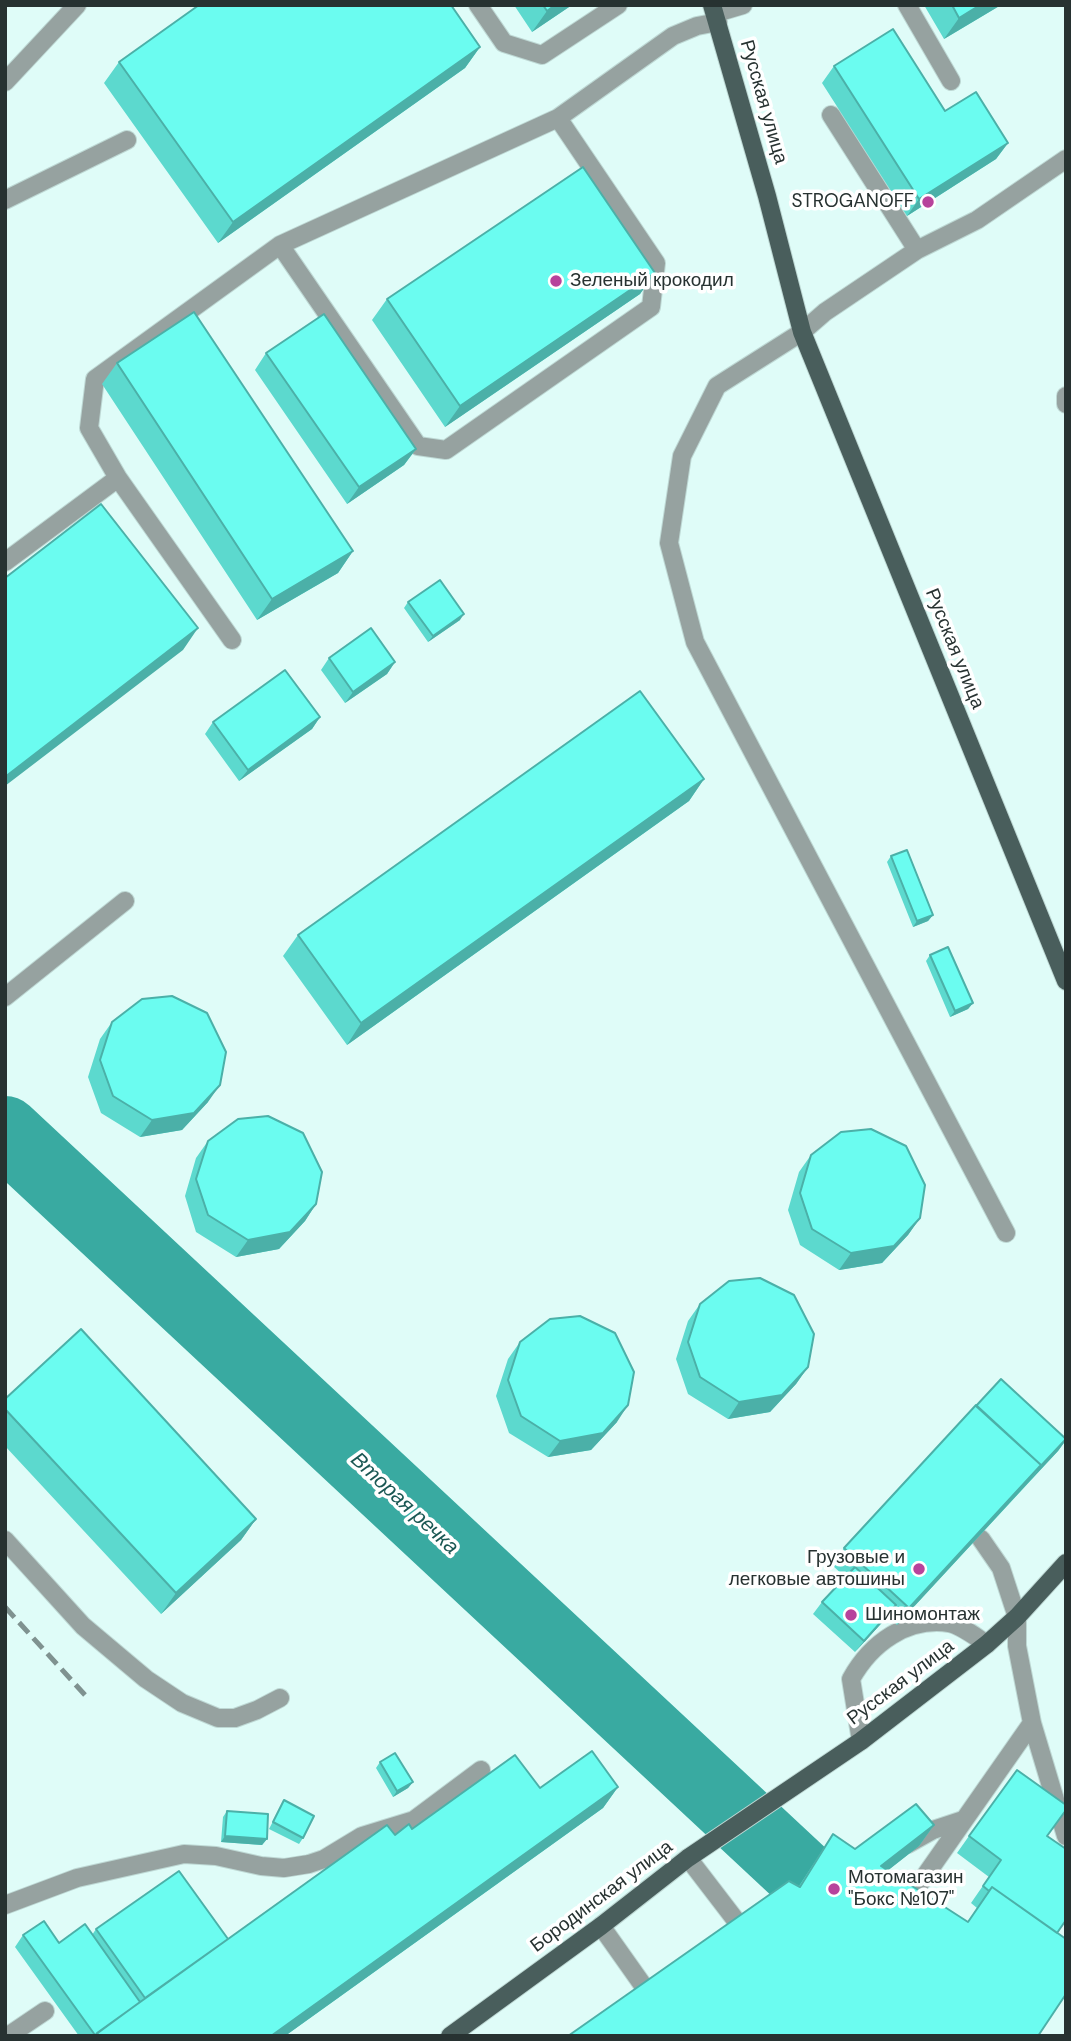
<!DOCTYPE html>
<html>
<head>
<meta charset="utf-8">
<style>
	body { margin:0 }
	#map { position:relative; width:1071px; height:2041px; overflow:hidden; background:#dffcf8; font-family:"DM Sans",sans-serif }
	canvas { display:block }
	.frame { position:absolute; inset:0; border:7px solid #273231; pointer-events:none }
</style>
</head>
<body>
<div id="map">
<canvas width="1071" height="2041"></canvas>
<div class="frame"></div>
</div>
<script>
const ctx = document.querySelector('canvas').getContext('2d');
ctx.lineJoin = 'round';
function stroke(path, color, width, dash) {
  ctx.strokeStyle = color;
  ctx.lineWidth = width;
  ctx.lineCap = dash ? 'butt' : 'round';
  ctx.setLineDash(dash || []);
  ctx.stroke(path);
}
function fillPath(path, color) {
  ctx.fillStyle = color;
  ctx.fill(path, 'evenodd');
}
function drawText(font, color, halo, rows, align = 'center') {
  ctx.font = font + ' "DM Sans",sans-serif';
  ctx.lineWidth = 7;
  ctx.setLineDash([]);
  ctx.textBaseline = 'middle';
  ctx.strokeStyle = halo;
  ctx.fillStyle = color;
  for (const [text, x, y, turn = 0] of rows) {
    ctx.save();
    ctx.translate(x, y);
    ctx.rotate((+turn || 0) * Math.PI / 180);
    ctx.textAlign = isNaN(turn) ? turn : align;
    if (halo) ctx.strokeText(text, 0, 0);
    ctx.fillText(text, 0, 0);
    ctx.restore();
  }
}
stroke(new Path2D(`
	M5,1132L803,1876`), '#39aaa1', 72);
const minor = new Path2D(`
	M478,5L504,43L542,55L618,5
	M907,5L951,81
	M716,13L743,5
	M5,82L77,5
	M831,115L917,250
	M5,200L127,140
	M280,245L418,446L446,450L651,307L656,263L558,118
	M1066,396V404
	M118,478L232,640
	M5,562L118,478L89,428L95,379L280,245L558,118L673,36L697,26L718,22
	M5,997L125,901
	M1006,1233L695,642L669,543L682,456L717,386L802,332L825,312L917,250L977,220L1066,159
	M981,1539L1001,1568L1017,1617V1646L1032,1723L1066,1836
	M5,1540L83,1626L146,1679L182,1703L218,1718H235L257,1710L280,1698
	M861,1741L851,1679C871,1643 907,1617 949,1623C961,1625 977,1638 987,1644
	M908,1844L933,1830L963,1820
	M688,1858L734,1918
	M5,1905L77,1878L184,1854L216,1856L261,1866L284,1868L309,1864L324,1859L362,1836L414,1820L481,1770
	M904,1906L1032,1723
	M601,1926L647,1991
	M8,2036L45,2011`);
const major = new Path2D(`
	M712,5L767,196L802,332L1066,981
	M450,2036L601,1926L688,1858L861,1741L987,1644L1017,1617L1066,1563`);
stroke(minor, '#bed8d4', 20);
stroke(major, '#bed8d4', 20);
stroke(minor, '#96a2a0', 18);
stroke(major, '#495e5c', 18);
stroke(new Path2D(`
	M5,1607L85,1695`), '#7f9290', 5, [14, 7]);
fillPath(new Path2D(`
	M514,5H572L532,32Z
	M924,5H1001L944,39Z
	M480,47L465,68L218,243L104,83L119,62Z
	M834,66L1008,143L996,159L907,216L822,83Z
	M655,273L640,294L445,427L372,320L387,299Z
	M266,353L416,449L404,465L347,504L255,370Z
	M117,363L353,551L338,573L257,620L102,384Z
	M408,602L460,620L428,642L404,608Z
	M329,658L395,662L387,674L345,703L321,670Z
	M320,717L312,729L239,781L205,734L213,722Z
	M704,779L689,801L347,1045L283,956L298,935Z
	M891,856L933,915L928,921L913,927L887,862Z
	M930,955L973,1003L968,1009L950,1017L926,961Z
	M112,1022L208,1102L182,1130L140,1137L101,1113L88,1077L100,1039Z
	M208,1141L316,1204L305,1221L279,1249L236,1257L196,1232L185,1196L196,1158Z
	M811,1155L920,1218L908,1235L882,1263L839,1270L800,1245L788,1210L799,1172Z
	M700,1304L808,1367L796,1384L770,1412L728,1419L688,1394L676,1359L688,1321Z
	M520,1342L617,1422L591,1450L548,1457L509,1433L496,1396L508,1359Z
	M5,1399L256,1519L241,1540L161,1614L5,1446Z
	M1066,1440L1058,1451L897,1625L888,1616L855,1652L813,1614L822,1602L845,1577L832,1565L844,1548Z
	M380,1762L413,1782L408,1788L393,1797L376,1768Z
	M618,1787L603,1808L285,2036H79L15,1947L23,1935L59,1943L92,1935L96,1929L228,1939L395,1835L540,1788Z
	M284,1800L303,1838L299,1844L269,1829Z
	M227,1811L267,1839L262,1845L221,1842L223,1817Z
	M934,1825L919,1846L888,1870L968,1922L977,1908L971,1903L989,1877L957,1853L969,1836H1048L1057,1933L1038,2036L799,1886L833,1834L855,1849Z`), '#5cd9ce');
fillPath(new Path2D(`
	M555,5H572L532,32L547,11Z
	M980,5H1001L944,39L959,18Z
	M480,47L465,68L218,243L233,222Z
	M1008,143L996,159L907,216L919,199Z
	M655,273L640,294L445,427L460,406Z
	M416,449L404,465L347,504L359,487Z
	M353,551L338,573L257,620L272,599Z
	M464,614L460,620L428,642L433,636Z
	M198,628L183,650L5,786V777Z
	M395,662L387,674L345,703L353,692Z
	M320,717L312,729L239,781L248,770Z
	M704,779L689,801L347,1045L361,1023Z
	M933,915L928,921L913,927L917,921Z
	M973,1003L968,1009L950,1017L955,1011Z
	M220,1085L208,1102L182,1130L140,1137L152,1120Z
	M316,1204L305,1221L279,1249L236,1257L248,1240Z
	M920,1218L908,1235L882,1263L839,1270L851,1253Z
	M808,1367L796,1384L770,1412L728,1419L739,1402Z
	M628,1405L617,1422L591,1450L548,1457L560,1441Z
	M1066,1440L1058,1451L1029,1482L1037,1470Z
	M1041,1465L1029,1482L897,1625L909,1608Z
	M256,1519L241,1540L161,1614L176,1593Z
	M896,1605L888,1616L855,1652L864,1641Z
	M413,1782L408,1788L393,1797L397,1791Z
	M618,1787L603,1808L285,2036H271Z
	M934,1825L919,1846L867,1887L881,1866Z
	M225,1836L267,1839L262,1845L221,1842Z`), '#4bb0a8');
const building = new Path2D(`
	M199,5H451L480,47L233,222L119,62Z
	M543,5H555L547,11Z
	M952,5H980L959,18Z
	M893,29L945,111L976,92L1008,143L919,199L834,66Z
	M583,167L655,273L460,406L387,299Z
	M194,312L353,551L272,599L117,363Z
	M324,314L416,449L359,487L266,353Z
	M101,504L198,628L5,777V578Z
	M440,580L464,614L433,636L408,602Z
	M371,628L395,662L353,692L329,658Z
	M285,670L320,717L248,770L213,722Z
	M640,691L704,779L361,1023L298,935Z
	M907,850L933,915L917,921L891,856Z
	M948,947L973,1003L955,1011L930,955Z
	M172,996L207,1013L226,1052L220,1085L194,1113L152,1120L113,1096L100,1060L112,1022L142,999Z
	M268,1116L303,1133L322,1172L316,1204L290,1232L248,1240L208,1215L196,1179L208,1141L238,1119Z
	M871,1129L906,1146L925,1185L920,1218L894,1246L851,1253L812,1229L800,1193L811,1155L841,1132Z
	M760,1278L794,1295L814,1334L808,1367L782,1395L739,1402L700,1377L688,1342L700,1304L729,1281Z
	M580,1316L615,1333L634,1372L628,1405L603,1433L560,1441L521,1416L508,1380L520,1342L550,1319Z
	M81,1329L256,1519L176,1593L5,1409V1399Z
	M1001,1379L1066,1439L1037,1470L1041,1465L976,1406Z
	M976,1405L1041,1465L909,1608L844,1548Z
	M855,1567L896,1605L864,1641L822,1602Z
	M592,1751L618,1787L271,2036H99L97,2033L387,1825L395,1835L409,1824L412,1829L515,1755L540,1788Z
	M395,1753L413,1782L397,1791L380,1762Z
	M1017,1770L1066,1805V1810L1047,1836L1066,1849V1920L1057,1933L992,1887L989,1891L983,1886L1001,1860L969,1836Z
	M284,1800L314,1816L303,1838L273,1822Z
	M916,1804L934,1825L881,1866L968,1922L992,1887L1066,1939V1994L1038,2036H568L789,1881L800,1887L833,1834L855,1849Z
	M227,1811L268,1814L267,1839L225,1836Z
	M179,1871L228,1939L145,1998L96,1929Z
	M44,1921L59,1943L85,1924L140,2002L95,2035L23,1935Z`);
fillPath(building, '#6bfcf0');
stroke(building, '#4bb0a8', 2);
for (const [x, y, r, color] of [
	[928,202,7,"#b7439c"],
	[556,281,7,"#b7439c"],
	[919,1569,7,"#b7439c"],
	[851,1615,7,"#b7439c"],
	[834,1889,7,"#b7439c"]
]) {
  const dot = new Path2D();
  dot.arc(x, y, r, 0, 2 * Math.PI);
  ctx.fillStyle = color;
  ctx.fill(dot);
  stroke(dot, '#fff', 2.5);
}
drawText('19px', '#273231', '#fff', [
	["Русская улица",763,102,74],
	["Русская улица",954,649,68],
	["Русская улица",901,1683,-37],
	["Бородинская улица",602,1897,-37]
]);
drawText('19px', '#273231', '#fff', [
	["STROGANOFF",914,202,"right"],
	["Зеленый крокодил",570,281],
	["Грузовые и",905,1558,"right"],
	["легковые автошины",905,1580,"right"],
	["Шиномонтаж",865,1615],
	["Мотомагазин",848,1878],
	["\"Бокс №107\"",848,1900]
], 'left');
drawText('italic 21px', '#1b5854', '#fff', [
	["Вторая речка",404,1504,43]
]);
</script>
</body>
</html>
